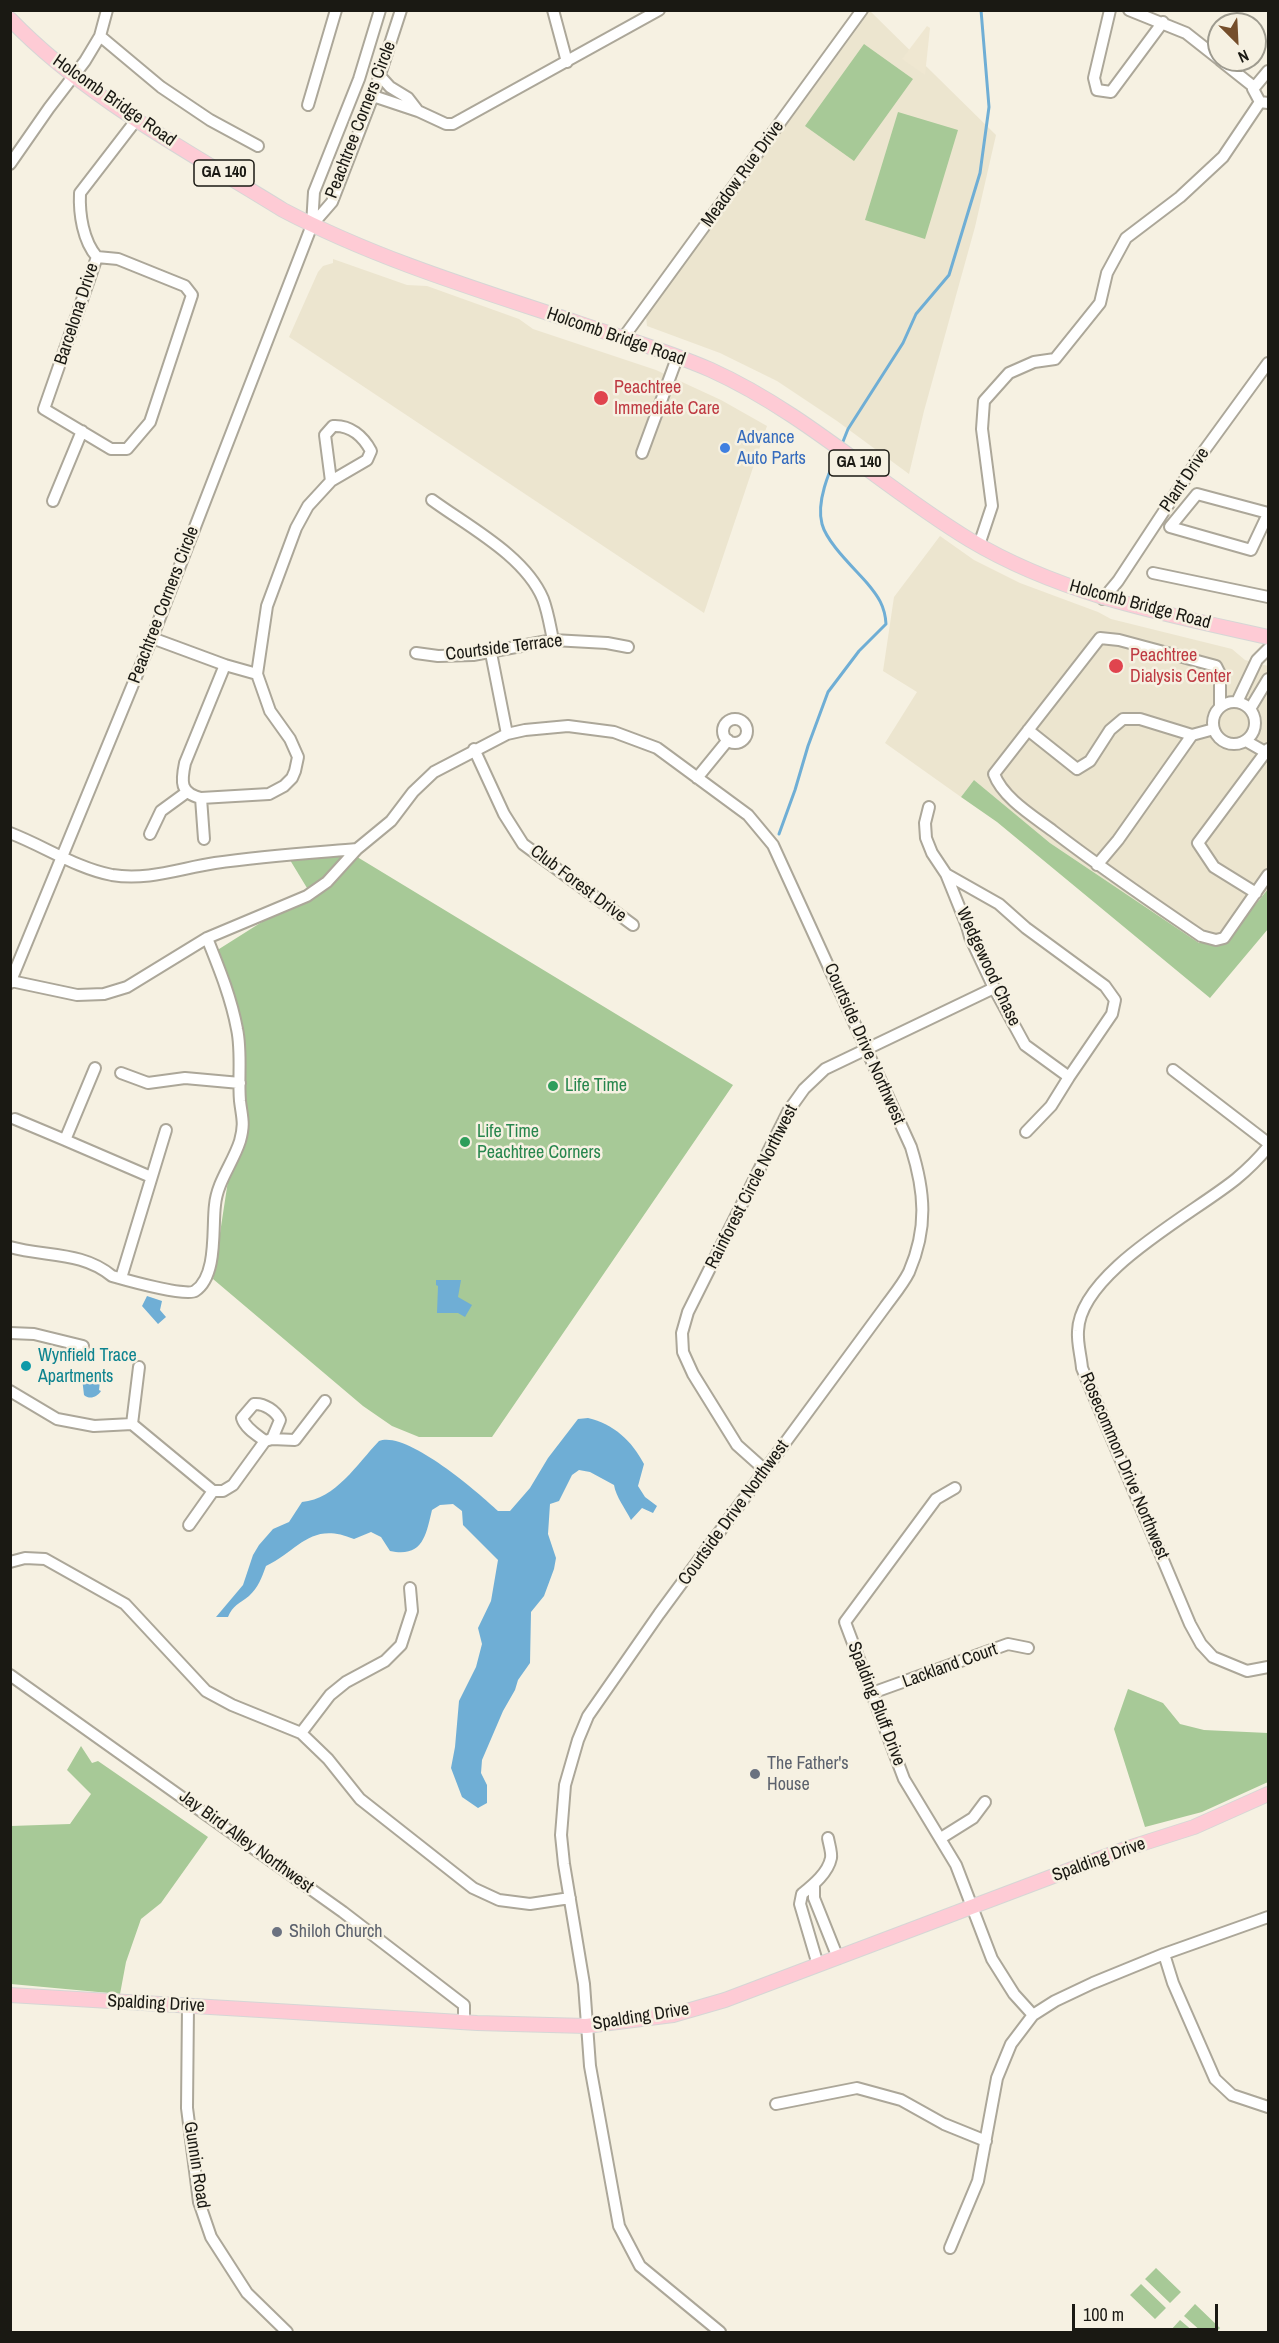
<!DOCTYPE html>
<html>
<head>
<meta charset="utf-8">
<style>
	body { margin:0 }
	#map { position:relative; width:1279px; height:2343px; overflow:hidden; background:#f6f1e2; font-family:"Archivo Narrow",sans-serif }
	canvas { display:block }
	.frame { position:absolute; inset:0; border:12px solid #1a1913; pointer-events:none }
	.north { position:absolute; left:1207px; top:12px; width:60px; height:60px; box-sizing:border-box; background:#f6f1e2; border:2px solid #9e9b8f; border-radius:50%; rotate:156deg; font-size:16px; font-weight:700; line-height:24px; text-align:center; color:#1a1913 }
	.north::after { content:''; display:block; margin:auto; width:21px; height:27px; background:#754e2b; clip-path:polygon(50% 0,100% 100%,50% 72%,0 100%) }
	.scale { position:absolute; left:1072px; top:2304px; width:146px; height:27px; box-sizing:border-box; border:3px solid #1a1913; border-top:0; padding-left:8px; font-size:18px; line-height:21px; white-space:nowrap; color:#1a1913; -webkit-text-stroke:4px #f6f1e2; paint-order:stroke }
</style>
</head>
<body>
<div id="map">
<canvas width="1279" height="2343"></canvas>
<div class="frame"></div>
<div class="north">N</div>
<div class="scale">100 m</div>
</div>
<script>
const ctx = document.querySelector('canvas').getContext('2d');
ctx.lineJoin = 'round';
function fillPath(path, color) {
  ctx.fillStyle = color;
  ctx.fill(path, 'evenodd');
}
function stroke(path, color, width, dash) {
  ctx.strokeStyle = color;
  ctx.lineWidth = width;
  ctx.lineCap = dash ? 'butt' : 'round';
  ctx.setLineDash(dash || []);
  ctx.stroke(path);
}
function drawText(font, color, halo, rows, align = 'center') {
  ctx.font = font + ' "Archivo Narrow",sans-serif';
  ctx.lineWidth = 5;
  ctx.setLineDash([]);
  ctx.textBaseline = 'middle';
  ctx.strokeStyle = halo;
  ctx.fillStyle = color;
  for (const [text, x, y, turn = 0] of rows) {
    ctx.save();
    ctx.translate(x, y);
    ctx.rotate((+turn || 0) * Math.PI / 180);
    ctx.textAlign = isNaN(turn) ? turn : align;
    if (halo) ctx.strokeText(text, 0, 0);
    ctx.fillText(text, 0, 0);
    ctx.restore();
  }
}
fillPath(new Path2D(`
	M870,11L996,135L975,227L924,411L909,474L837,421L777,381L720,353L647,326L646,316Z
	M333,259L407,285L427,286L519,319L533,329L656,370L721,400L767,426L704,613L289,337L318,272L323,266L333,263Z
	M940,536L974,560L1020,583L1098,612L1111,619L1232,649L1245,660L1268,666V889L1224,943H1199L1050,843L974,780L961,797L885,743L917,692L883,671L894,597Z`), '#ece5cf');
fillPath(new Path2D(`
	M927,26L930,28L925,75L902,59Z`), '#efe7d1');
fillPath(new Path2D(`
	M864,44L913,79L854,161L805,126Z
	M898,112L958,130L925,239L865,220Z
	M974,780L1050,843L1199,943H1224L1268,889V929L1210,998L997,822L961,797Z
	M349,852L733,1085L492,1437H419L392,1426L363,1406L213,1279L231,1161L241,1123L239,1040L208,956L284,908L307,888L290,860Z
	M1128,1689L1163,1703L1180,1724L1204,1730L1268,1733V1782L1202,1812L1145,1827L1114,1729Z
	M81,1746L92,1763L98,1761L208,1837L161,1903L141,1919L126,1962L120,1994L11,1984V1826L70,1824L91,1794L67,1770Z
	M1156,2268L1181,2292L1170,2303L1145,2279Z
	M1141,2284L1166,2308L1155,2319L1130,2295Z
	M1195,2304L1220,2328L1216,2332H1202L1184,2316Z
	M1180,2320L1194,2332L1170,2331Z`), '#a7c997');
fillPath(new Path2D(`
	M436,1280H461L458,1297L472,1305L465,1317L458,1313H437L438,1286L436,1285Z
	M147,1296L162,1301L160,1310L166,1317L158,1324L142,1306Z
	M85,1371L97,1372L95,1375L100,1381L99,1390L101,1391C97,1397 90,1400 84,1395L82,1378L79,1376Z
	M588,1418C614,1424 632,1441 644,1464L638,1486L645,1497L657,1506L653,1513L642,1508L631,1520C625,1508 616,1497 614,1485L590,1472L579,1470L572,1475L559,1501L550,1504L548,1534L556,1558L554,1569L544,1596L531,1612L530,1663L518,1680L515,1690L503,1711L482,1760L481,1773L487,1785V1803L478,1808L462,1797L451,1768L455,1747L459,1701L476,1667L482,1644L478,1628L491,1601L498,1560L463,1525L462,1511L453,1504L440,1505L432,1510C426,1535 423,1558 390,1551L381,1537L371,1532L354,1539C311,1521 300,1549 266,1566C262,1577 258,1588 249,1596C239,1604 233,1605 228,1617H216L243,1585L253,1555L259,1545L273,1529L289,1522L302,1502C336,1499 357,1464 379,1441C406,1430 478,1492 498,1511H510L530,1488L548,1458L578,1419Z`), '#6faed5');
stroke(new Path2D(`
	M842,444L848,429L903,343L916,314L949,275L980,173L989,107L981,10
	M779,834L795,790L808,746L828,692L859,651L886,624C885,606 878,596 867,583C854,568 827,543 822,524C816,502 829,472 838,452`), '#6faed5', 3);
const minor = new Path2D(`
	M553,10L567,62
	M1110,10L1094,78L1097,90L1111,92L1163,22
	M1129,10L1186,33L1219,59
	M100,36L161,87L210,120L258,146
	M1220,60L1254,87
	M1268,71L1253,89L1260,102L1268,103
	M380,76L390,87L408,98L418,111
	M373,96L418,111L446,124H453L659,10
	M308,105L336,10
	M10,164L49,108L85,61L100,36L107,10
	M312,225L314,192L359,79L380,10
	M97,257L118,259L185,286L192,295L150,422L127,449H111L44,409Z
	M97,257C83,241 79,214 80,193L137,119
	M623,338L862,10
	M642,453L677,358
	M432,500C469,527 525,556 543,599C548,612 550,626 553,640
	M53,501L82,431
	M1268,513L1197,494L1170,527L1251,550L1268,514
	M979,545L992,506L982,429L984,401L1009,373L1034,362L1055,359L1100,303L1107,273L1126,238L1180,197L1223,157L1260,102
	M1153,573L1268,597
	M1103,599L1118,581L1201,455L1268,363
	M152,638L225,665L257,674
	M416,653L438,656L473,655L553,640L607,643L628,647
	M491,653L507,734
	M225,665L185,763C181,782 180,793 201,798L269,794L284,786L292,778L295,771L298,757L290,739L270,711L257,674L267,606L296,528L308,506L331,481L367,460L371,451C363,436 350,425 333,426L325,435L331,481
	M1213 723a21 21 0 1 1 42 0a21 21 0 1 1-42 0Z
	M1237,702L1257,660L1268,649
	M1220,707V674L1216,666L1119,640L1100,638L994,774C1003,798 1033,816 1053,831C1101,868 1151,902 1201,936L1216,940L1224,938L1268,875
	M1250,709L1268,679
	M723 731a12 12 0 1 1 24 0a12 12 0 1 1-24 0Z
	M1028,730L1077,769L1090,761L1110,730L1123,719H1140L1192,735
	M1246,741L1267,753
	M474,749L504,814L523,844L633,925
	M697,778L728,740
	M201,798L204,839
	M929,807L925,823L926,838L932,853L946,874L967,926L970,937L994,988L1025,1045L1069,1077
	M10,833C44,846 76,868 112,875C148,881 181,868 215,863C262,856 309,853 357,849
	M150,834L161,811L187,792
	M1097,865L1118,840L1192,735L1214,729
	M946,874L999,904L1026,928L1105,986L1115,1000L1112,1014L1069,1077L1051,1106L1026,1132
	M1256,893L1214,867L1198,843L1268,749
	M11,981L77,995L104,994L127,987L207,938L307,896L327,882L357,849L391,821L413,792L434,772L507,734L525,730L568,726L614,732L657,748L748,815L773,845L911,1147C925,1192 928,1228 909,1272C903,1284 893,1296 885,1307L659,1614L588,1716L578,1740L565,1785L561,1835L564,1864L584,1984L590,2066L619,2226L640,2266L720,2332
	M10,983L152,638L312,225L332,202L373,96L401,10
	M95,1068L65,1140L151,1177
	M1173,1070L1268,1143
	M121,1073L148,1083L185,1078L240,1083
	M15,1119L65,1140
	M1268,1147C1259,1158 1248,1169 1236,1179C1193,1214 1080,1272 1078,1331C1077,1343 1081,1356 1082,1368L1190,1624L1201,1644L1213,1657L1247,1671L1268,1667
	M10,1247C45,1257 82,1251 112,1276C126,1280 186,1297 195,1291C218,1276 212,1227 215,1205C217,1182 233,1163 240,1141C245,1123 242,1118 240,1101C238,1078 242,1052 237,1029C231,997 219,968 207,938
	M121,1278L166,1130
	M10,1333L34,1334L83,1346
	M10,1391L57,1419L94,1426L132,1424L213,1491H223L233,1485L265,1441L272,1439L295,1440L325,1401
	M132,1424L139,1367
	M265,1441C257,1435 245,1428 242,1418L254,1404C264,1403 276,1411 280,1420L272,1439
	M765,1470L737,1445L693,1374L683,1352L682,1333L688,1312L789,1110L804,1089L825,1069L994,988
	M955,1488L936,1499L845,1622L904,1779L956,1865L992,1959L1014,1994L1033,2015
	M189,1525L213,1491
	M10,1562L25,1558L45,1559L125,1604L206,1691L232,1705L301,1733L328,1759L360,1799L473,1888L499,1900L530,1904L570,1898
	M10,1675L343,1912L464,2005V2022
	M872,1693L1008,1644L1028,1648
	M301,1733L330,1695L346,1682L385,1661L401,1645L412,1611L410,1588
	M941,1838L973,1818L985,1802
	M814,1885V1898L838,1958
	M1164,1954L1173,1983L1215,2079L1232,2095L1268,2107
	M818,1965L800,1904L802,1894C813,1885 828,1873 831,1858C832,1853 829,1844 828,1838
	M188,2006L187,2108L199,2202L211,2237L247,2293L287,2332
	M776,2104L857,2088L901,2100L944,2124L986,2141
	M950,2248L978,2181L997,2078L1011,2044L1033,2015L1055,2001L1093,1983L1164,1954L1268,1917`);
const major = new Path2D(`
	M10,19C87,99 190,152 283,210C376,259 479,290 578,323C622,338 668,351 711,370C806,413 882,487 970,540C1062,595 1165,614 1268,637
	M10,1995L477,2023L586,2026L673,2015L725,2000L1125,1849L1194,1827L1268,1794`);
stroke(minor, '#aca799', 14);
stroke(major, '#d6d6d5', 16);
stroke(minor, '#fff', 10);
stroke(major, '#fecbd5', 14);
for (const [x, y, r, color] of [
	[601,398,8,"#e0444e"],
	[725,448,6,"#3f7fe0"],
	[1116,666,8,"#e0444e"],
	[553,1086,6,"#2e9e5b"],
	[465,1142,6,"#2e9e5b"],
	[26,1366,6,"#0f9aa8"],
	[755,1774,6,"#6b7280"],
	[277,1932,6,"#6b7280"]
]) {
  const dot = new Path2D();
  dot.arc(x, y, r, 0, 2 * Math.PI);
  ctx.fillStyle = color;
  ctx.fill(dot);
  stroke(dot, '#f6f1e2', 2);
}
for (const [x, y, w] of [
	[224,173,60],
	[859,463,60]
]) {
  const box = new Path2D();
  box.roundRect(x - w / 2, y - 13, w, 26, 4.5);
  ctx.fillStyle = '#f6f1e2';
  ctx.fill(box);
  stroke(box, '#1a1913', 1.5);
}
drawText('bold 16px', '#1a1913', null, [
	["GA 140",224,173],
	["GA 140",859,463]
]);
drawText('18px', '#1a1913', '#f6f1e2', [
	["Holcomb Bridge Road",114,101,35],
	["Peachtree Corners Circle",361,120,-69],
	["Meadow Rue Drive",743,174,-54],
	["Barcelona Drive",77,314,-72],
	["Holcomb Bridge Road",616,337,19],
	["Plant Drive",1185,480,-56],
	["Peachtree Corners Circle",164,605,-69],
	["Holcomb Bridge Road",1140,605,15],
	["Courtside Terrace",504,648,-7],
	["Club Forest Drive",578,884,37],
	["Wedgewood Chase",988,967,65],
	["Courtside Drive Northwest",864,1044,66],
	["Rainforest Circle Northwest",752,1187,-63],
	["Rosecommon Drive Northwest",1124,1466,67],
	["Courtside Drive Northwest",734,1513,-54],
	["Lackland Court",950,1666,-20],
	["Spalding Bluff Drive",876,1704,69],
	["Jay Bird Alley Northwest",246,1842,36],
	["Spalding Drive",1099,1860,-20],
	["Spalding Drive",156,2004,3],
	["Spalding Drive",641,2017,-9],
	["Gunnin Road",196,2165,81]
]);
drawText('18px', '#be3a42', '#f6f1e2', [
	["Peachtree",614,388],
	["Immediate Care",614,409],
	["Peachtree",1130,656],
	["Dialysis Center",1130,677]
], 'left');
drawText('18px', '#366cbe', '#f6f1e2', [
	["Advance",737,438],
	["Auto Parts",737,459]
], 'left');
drawText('18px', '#27864d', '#f6f1e2', [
	["Life Time",565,1086],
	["Life Time",477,1132],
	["Peachtree Corners",477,1153]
], 'left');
drawText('18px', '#0d838f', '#f6f1e2', [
	["Wynfield Trace",38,1356],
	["Apartments",38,1377]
], 'left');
drawText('18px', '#5b616d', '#f6f1e2', [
	["The Father's",767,1764],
	["House",767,1785],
	["Shiloh Church",289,1932]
], 'left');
</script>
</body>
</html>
